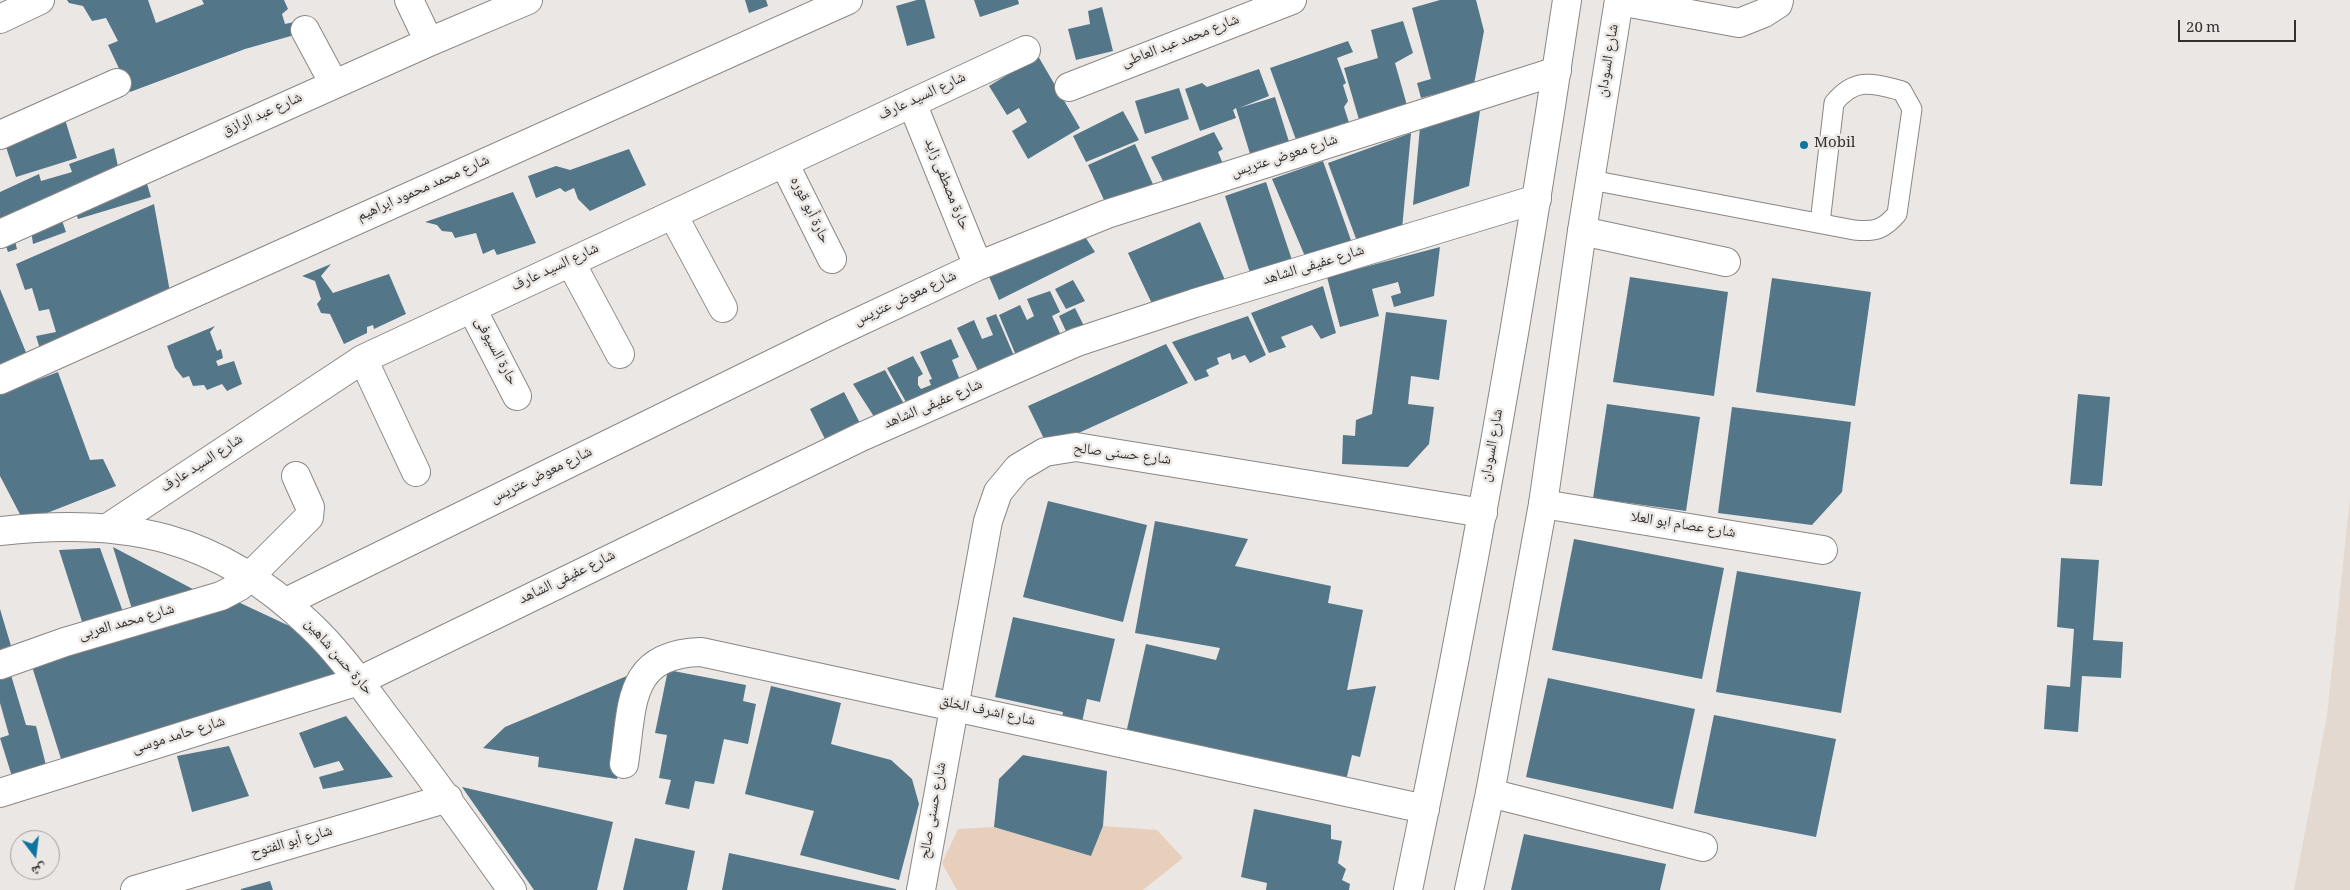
<!DOCTYPE html>
<html>
<head>
<meta charset="utf-8">
<style>
	body { margin:0 }
	#map { position:relative; width:2350px; height:890px; overflow:hidden; background:#ebe7e4; font-family:Georgia,"Noto Naskh Arabic",serif }
	canvas { display:block }
	.north { position:absolute; left:10px; top:830px; width:50px; height:50px; box-sizing:border-box; background:#ebe7e4; border:1px solid #a19e9c; border-radius:50%; rotate:165deg; font-size:14px; font-weight:700; line-height:20px; text-align:center; color:#323130 }
	.north::after { content:''; display:block; margin:auto; width:18px; height:22px; background:#0b75a0; clip-path:polygon(50% 0,100% 100%,50% 72%,0 100%) }
	.scale { position:absolute; left:2178px; top:20px; width:118px; height:22px; box-sizing:border-box; border:2px solid #323130; border-top:0; padding-left:6px; font-size:15px; line-height:18px; white-space:nowrap; color:#323130; -webkit-text-stroke:4px #ebe7e4; paint-order:stroke }
</style>
</head>
<body>
<div id="map">
<canvas width="2350" height="890"></canvas>
<div class="north">ش</div>
<div class="scale">20 m</div>
</div>
<script>
const ctx = document.querySelector('canvas').getContext('2d');
ctx.lineJoin = 'round';
function fillPath(path, color) {
  ctx.fillStyle = color;
  ctx.fill(path, 'evenodd');
}
function stroke(path, color, width, dash) {
  ctx.strokeStyle = color;
  ctx.lineWidth = width;
  ctx.lineCap = dash ? 'butt' : 'round';
  ctx.setLineDash(dash || []);
  ctx.stroke(path);
}
function drawText(font, color, halo, rows, align = 'center') {
  ctx.font = font + ' Georgia,"Noto Naskh Arabic",serif';
  ctx.lineWidth = 5;
  ctx.setLineDash([]);
  ctx.textBaseline = 'middle';
  ctx.strokeStyle = halo;
  ctx.fillStyle = color;
  for (const [text, x, y, turn = 0] of rows) {
    ctx.save();
    ctx.translate(x, y);
    ctx.rotate((+turn || 0) * Math.PI / 180);
    ctx.textAlign = isNaN(turn) ? turn : align;
    if (halo) ctx.strokeText(text, 0, 0);
    ctx.fillText(text, 0, 0);
    ctx.restore();
  }
}
fillPath(new Path2D(`
	M2350,497V890H2294L2327,715Z`), '#e3d9d1');
fillPath(new Path2D(`
	M1103,826L1157,830L1183,858L1143,890H957L942,863L958,829L994,827L1091,856Z`), '#e7cfbc');
fillPath(new Path2D(`
	M67,0H148L156,23L204,4L202,0H284L288,9L282,14L285,24L294,22L298,34L245,49L130,92L108,45L118,41L106,18L92,21L83,6L69,3Z
	M745,0H766L768,6L749,13Z
	M917,0H925L935,38L907,46L896,6Z
	M974,0H1018L1019,4L980,17Z
	M1440,0H1476L1484,31L1474,84L1421,98L1417,83L1431,79L1412,8Z
	M1102,7L1113,51L1076,60L1068,29L1090,24L1088,11Z
	M1403,21L1413,53L1395,63L1408,109L1360,123L1344,68L1378,58L1371,30Z
	M1348,41L1353,52L1337,58L1346,83L1343,85L1348,101L1344,107L1351,129L1299,148L1270,68Z
	M1038,56L1080,128L1028,159L1012,131L1027,122L1019,108L1007,115L989,86Z
	M1259,69L1269,96L1239,108L1275,97L1290,145L1251,157L1236,108L1233,110L1236,118L1200,131L1185,89L1202,83L1207,87Z
	M1179,88L1189,119L1145,134L1135,101Z
	M1482,97L1469,186L1413,205L1421,116Z
	M1123,111L1139,140L1086,162L1073,136Z
	M63,113L77,158L16,177L4,141Z
	M1214,132L1223,149L1218,152L1226,171L1168,191L1151,157Z
	M1411,133L1402,229L1358,244L1328,163Z
	M1135,144L1156,191L1109,211L1088,165Z
	M114,148L119,171L141,164L151,197L78,219L74,207L59,212L66,232L33,244L29,216L10,222L17,249L8,252L0,228V192L39,174L41,181L72,172L69,164Z
	M629,149L646,185L590,211L578,199L574,188L565,192L560,188L536,198L528,176L556,166L570,170Z
	M1323,161L1353,246L1307,261L1272,179Z
	M1266,182L1293,263L1251,276L1225,196Z
	M513,192L536,243L497,255L494,249L483,254L476,233L455,238L452,232L442,231L437,225L425,222Z
	M154,204L172,303L43,359L36,336L56,332L49,309L39,311L32,288L25,290L16,264Z
	M1200,222L1228,287L1155,310L1128,253Z
	M1080,229L1095,252L999,300L985,267Z
	M1440,247L1434,296L1394,307L1391,296L1401,293L1398,282L1372,289L1379,316L1340,327L1327,277Z
	M331,264L321,276L333,293L389,274L406,314L374,329L373,325L367,327V333L344,344L330,314L321,313L317,304L321,299L315,281L302,276Z
	M1630,277L1728,292L1714,396L1613,382Z
	M1772,278L1871,292L1855,406L1756,392Z
	M1073,280L1085,301L1066,309L1055,289Z
	M1323,286L1336,333L1321,339L1312,325L1281,337L1286,347L1269,353L1251,313Z
	M0,289L30,362L0,376Z
	M1050,291L1060,312L1052,316L1065,344L1020,365L999,315L1020,305L1027,320L1034,316L1027,299Z
	M1075,308L1084,326L1071,342L1059,316Z
	M1386,312L1447,320L1439,380L1411,376L1408,404L1434,407L1429,444L1408,467L1342,464L1343,435L1355,436L1356,420L1372,414Z
	M996,314L1018,365L983,381L957,328L974,320L982,339L993,335L986,318Z
	M1248,316L1266,355L1250,363L1245,355L1232,360L1230,353L1217,358L1219,364L1206,370L1209,376L1195,381L1172,342Z
	M215,326L210,332L217,351L221,349L223,358L216,361L218,366L234,361L242,384L227,391L222,384L207,390L204,385L193,386L189,376L183,378L175,368L167,346Z
	M951,339L959,357L952,360L960,380L911,411L887,368L913,356L923,374L918,377V385L921,389L931,385L929,380L932,379L920,352Z
	M1166,344L1188,383L1048,447L1028,406Z
	M885,370L909,413L880,426L853,384Z
	M58,372L90,460L103,459L116,486L24,522L0,476V394Z
	M844,392L864,431L830,449L810,409Z
	M2078,394L2110,397L2102,486L2070,484Z
	M1607,404L1700,417L1686,511L1593,498Z
	M1732,407L1851,422L1842,492L1812,525L1718,513Z
	M1048,501L1147,525L1123,622L1023,597Z
	M1155,521L1248,539L1235,566L1331,586L1328,603L1363,610L1347,690L1376,686L1360,757L1352,755L1344,789L1125,738L1146,644L1216,660L1220,648L1135,633Z
	M1574,539L1724,568L1702,679L1552,650Z
	M113,547L206,596L135,619Z
	M100,548L127,623L85,631L59,550Z
	M2061,558L2099,560L2093,640L2123,642L2121,678L2082,676L2078,732L2044,729L2047,685L2070,687L2074,629L2057,627Z
	M1737,571L1861,592L1841,713L1716,692Z
	M236,601L313,637L345,676L62,762L29,657Z
	M0,609L14,656L0,660Z
	M1013,617L1115,639L1100,702L1087,699L1081,727L1061,722L1063,712L995,697Z
	M8,665L26,725L36,726L48,773L14,783L0,738L9,735L0,703V668Z
	M668,670L746,685L743,701L756,704L748,744L724,739L714,784L695,781L689,809L665,804L671,780L659,778L667,735L655,733Z
	M634,673L617,779L538,767L539,757L483,748L505,727Z
	M1548,678L1695,709L1673,809L1526,777Z
	M771,686L841,703L831,744L891,760L912,779L919,804L899,880L800,855L814,811L745,794Z
	M1714,715L1836,739L1816,837L1694,813Z
	M346,716L393,777L323,789L319,777L344,770L339,761L314,768L299,733Z
	M229,746L249,796L192,812L177,756Z
	M1023,755L1107,771L1103,826L1091,856L994,827L999,779Z
	M462,787L613,822L597,890H534Z
	M1254,809L1331,825V839L1342,841L1338,863L1346,869L1342,880L1350,884L1349,890H1266L1267,883L1241,877Z
	M1524,834L1666,864L1660,890H1511Z
	M635,838L695,851L687,890H623Z
	M729,853L896,889V890H722Z
	M270,881L273,890H241V889Z`), '#547689');
const service = new Path2D(`
	M1591,180L1854,230C1875,232 1883,230 1897,214L1912,109L1902,91C1872,83 1855,77 1834,103L1820,223`);
const minor = new Path2D(`
	M409,0L429,42
	M1619,1L1739,23L1764,13L1778,4L1779,0
	M0,19L40,0
	M305,30L334,84
	M1069,87L1292,0
	M912,103L978,266
	M0,135L117,83
	M784,163L832,259
	M673,215L723,308
	M1582,231L1726,262
	M0,234L429,42L528,0
	M571,263L620,354
	M472,309L517,396
	M363,359L416,472
	M0,380L848,0
	M1543,504L1823,550
	M109,527L363,359L1026,50
	M0,531C125,517 217,535 310,625C339,652 363,687 387,719C430,775 471,832 512,890
	M286,602L833,334L978,266L1107,214L1557,71
	M0,665L65,642L221,596L240,586L309,517L310,507L296,476
	M624,764C633,706 626,654 701,652L1425,809
	M0,793L359,681L861,437L1077,342L1195,303L1537,199
	M1490,793L1703,847
	M135,890L448,798
	M921,890L988,521L998,492L1018,468L1045,452L1076,447L1483,513`);
const primary = new Path2D(`
	M1408,890C1470,595 1523,298 1567,0
	M1469,890L1490,793L1543,504L1582,231L1619,0`);
stroke(service, '#8b8785', 21);
stroke(minor, '#8b8785', 30);
stroke(primary, '#8b8785', 30);
stroke(service, '#fff', 19);
stroke(minor, '#fff', 28);
stroke(primary, '#fff', 28);
for (const [x, y, r, color] of [
	[1804,145,5,"#0b75a0"]
]) {
  const dot = new Path2D();
  dot.arc(x, y, r, 0, 2 * Math.PI);
  ctx.fillStyle = color;
  ctx.fill(dot);
  stroke(dot, '#ebe7e4', 2);
}
drawText('15px', '#323130', '#ebe7e4', [
	["شارع محمد عبد العاطى",1181,43,-21],
	["شارع السودان",1610,61,-81],
	["شارع السيد عارف",923,98,-25],
	["شارع عبد الرازق",263,116,-24],
	["شارع معوض عتريس",1285,158,-18],
	["حارة مصطفى زايد",945,185,68],
	["شارع محمد محمود ابراهيم",424,190,-24],
	["حارة أبو قوره",808,211,64],
	["شارع عفيفى الشاهد",1314,267,-17],
	["شارع السيد عارف",556,269,-25],
	["شارع معوض عتريس",906,300,-25],
	["حارة السيوفى",494,352,62],
	["شارع عفيفى الشاهد",934,406,-23],
	["شارع السودان",1494,446,-80],
	["شارع حسنى صالح",1122,456,7],
	["شارع السيد عارف",203,465,-33],
	["شارع معوض عتريس",542,477,-26],
	["شارع عصام ابو العلا",1683,527,9],
	["شارع عفيفى الشاهد",568,579,-26],
	["شارع محمد العربى",127,624,-16],
	["حارة حسن شاهين",337,658,49],
	["شارع اشرف الخلق",987,713,12],
	["شارع حامد موسى",179,737,-17],
	["شارع حسنى صالح",935,811,-80],
	["شارع أبو الفتوح",292,844,-16]
]);
drawText('15px', '#323130', '#ebe7e4', [
	["Mobil",1814,145]
], 'left');
</script>
</body>
</html>
